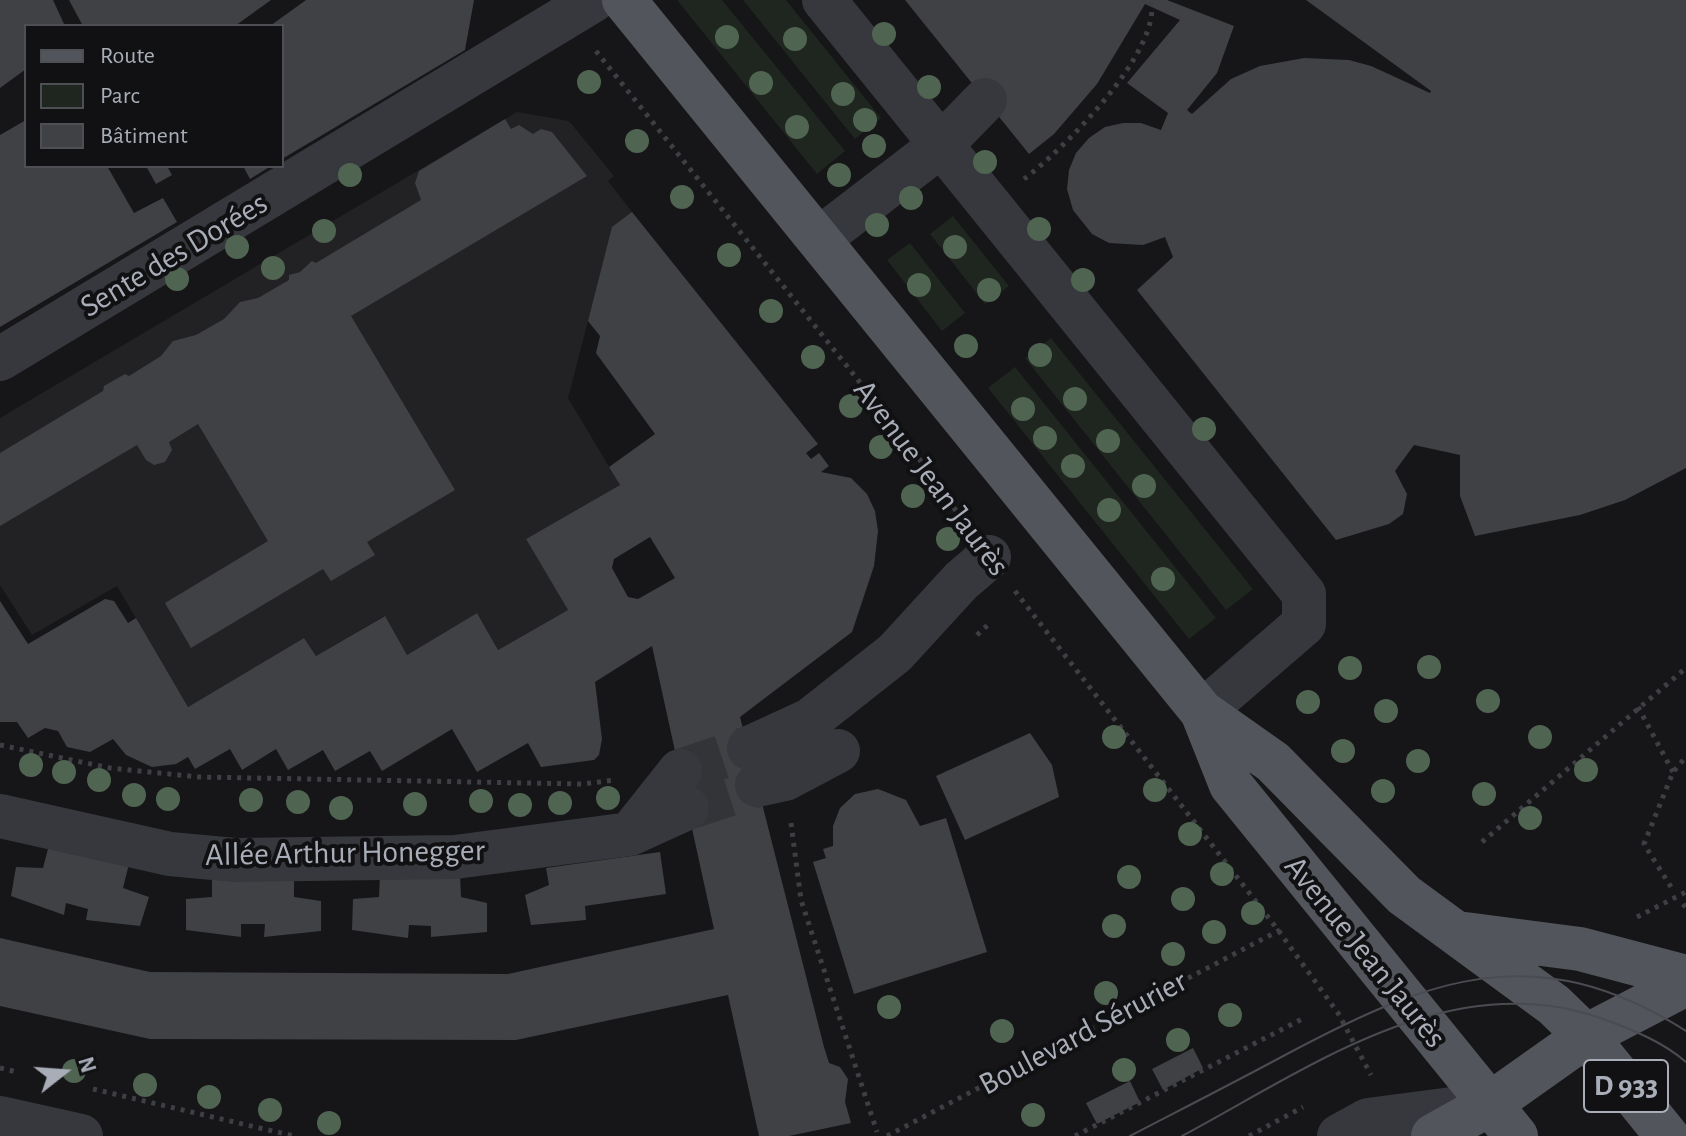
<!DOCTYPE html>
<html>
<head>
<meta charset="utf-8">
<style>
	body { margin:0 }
	#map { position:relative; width:1686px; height:1136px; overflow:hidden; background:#161618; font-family:"Alegreya Sans",sans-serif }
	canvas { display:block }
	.legend { position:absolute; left:24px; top:24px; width:260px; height:144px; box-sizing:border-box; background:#111113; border:2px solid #4d4f55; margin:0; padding:10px 14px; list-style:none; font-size:24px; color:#a8adb8 }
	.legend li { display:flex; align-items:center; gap:16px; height:40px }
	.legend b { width:40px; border:2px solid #4d4f55 }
	.north { position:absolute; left:24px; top:1032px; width:80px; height:80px; -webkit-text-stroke:6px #111113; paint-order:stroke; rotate:73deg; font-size:22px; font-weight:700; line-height:32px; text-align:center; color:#a8adb8 }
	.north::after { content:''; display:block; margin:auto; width:28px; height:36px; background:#a8adb8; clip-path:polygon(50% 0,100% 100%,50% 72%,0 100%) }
</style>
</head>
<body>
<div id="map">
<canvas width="1686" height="1136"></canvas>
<ul class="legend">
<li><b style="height:10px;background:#53555c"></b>Route</li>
<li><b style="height:22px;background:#1e261f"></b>Parc</li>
<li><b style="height:22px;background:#404145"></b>Bâtiment</li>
</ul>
<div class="north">N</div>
</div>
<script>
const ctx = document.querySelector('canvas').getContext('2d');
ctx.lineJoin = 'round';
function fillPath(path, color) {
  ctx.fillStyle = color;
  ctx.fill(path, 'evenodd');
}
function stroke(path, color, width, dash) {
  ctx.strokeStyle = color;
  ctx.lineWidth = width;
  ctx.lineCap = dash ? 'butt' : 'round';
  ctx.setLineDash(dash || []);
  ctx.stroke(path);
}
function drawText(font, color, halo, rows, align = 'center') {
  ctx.font = font + ' "Alegreya Sans",sans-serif';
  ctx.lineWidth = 8;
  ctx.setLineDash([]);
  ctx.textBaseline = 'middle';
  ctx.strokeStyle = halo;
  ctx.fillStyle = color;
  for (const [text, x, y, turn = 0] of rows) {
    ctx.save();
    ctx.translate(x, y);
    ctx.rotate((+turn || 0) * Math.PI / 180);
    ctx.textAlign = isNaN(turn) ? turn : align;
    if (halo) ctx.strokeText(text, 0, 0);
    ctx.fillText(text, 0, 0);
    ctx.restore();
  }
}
fillPath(new Path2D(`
	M517,112L569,121L614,176L608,181L632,212L588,321L568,398L620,485L526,539L568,610L498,650L477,613L407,655L384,616L316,656L304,638L188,707L117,586L32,635L0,585V418Z`), '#222225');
fillPath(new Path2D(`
	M677,0H722L845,151L817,174Z
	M743,0H786L881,118L855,139Z
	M953,216L1009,286L985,304L930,234Z
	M910,243L965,313L942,331L887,260Z
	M1051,338L1253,589L1226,610L1025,358Z
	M1015,367L1216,618L1189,639L988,388Z`), '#1e261f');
fillPath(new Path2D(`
	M0,0H53L65,26H26V69L0,88Z
	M69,0H271L235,26H83Z
	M306,0H474L465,50L282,159V26H270Z
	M905,0H1167L1234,26L1217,73L1187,110L1192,114L1231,79L1260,66L1304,58L1349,60L1371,66L1430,93L1431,91L1306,0H1686V468L1625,500L1580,515L1475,536L1460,496V455L1414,445L1395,471L1407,494L1403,514L1389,524L1336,540L1137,290L1173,257L1165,237L1143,245L1109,243L1092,234L1073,210L1067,189L1069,170L1076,153L1089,138L1105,127L1123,123H1141L1161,130L1168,113L1127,83L1180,20L1145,4L1097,84L1054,134L1029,154Z
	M505,119L511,129L519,125L533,134L541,129L552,132L587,176L351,316L455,490L367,542L375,555L331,581L323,569L191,648L165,603L268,541L198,424L169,442L172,450L165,462L154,465L146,460L137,445L0,526V453L103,391L104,386L125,374L129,376L161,356L173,341L196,335L224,319L240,302L258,298L289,280V275L300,272L312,261L316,263L421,200L415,183L419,171Z
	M26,120V166H107L134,213L163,198L177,222L0,327V135Z
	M146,166H167L172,175L156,184Z
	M243,166H271L250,179Z
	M632,212L818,444L806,453L811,459L819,453L829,466L821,472L851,478L867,494L875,511L878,531L874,566L852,632L740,717L824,1047L829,1063L840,1067L848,1079L845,1102L851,1123L789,1136H759L728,995L516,1040L150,1039L0,1006V938L150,972L508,974L714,929L652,646L595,682L602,739L599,755L594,760L541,767L528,743L477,772L452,729L382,771L370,751L335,771L323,750L288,770L276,749L242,770L230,749L195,769L188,757L176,764L152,767L126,755L113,739L90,752L67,747L58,731L45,728L28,738L17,722H0V601L28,644L105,599L114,601L128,623L136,618L188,707L304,638L316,656L385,616L407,655L477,613L498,650L568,610L526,539L620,485L609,467L655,434L596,353L600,336L588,321L612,227ZM650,537L675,578L638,599L628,597L612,568L614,559Z
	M1030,733L1052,765L1059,797L965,840L936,776Z
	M878,789L906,800L920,826L946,818L987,952L854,994L813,862L826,858L823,849L833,846V826L840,808L855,794Z
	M49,845L129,864L123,888L149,897L140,926L86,920L88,909L66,903L64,915L11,896L16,867L43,868Z
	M660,852L666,894L585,906L586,920L531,925L525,895L549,885L546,868Z
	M212,872L294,873V897L321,901V931L264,937L265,924H241V937L186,930V899L212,897Z
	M380,874L460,875L461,897L487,903V932L431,937V926L409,925L408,938L352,930L353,899L379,897Z
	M1193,1048L1203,1068L1163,1090L1152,1069Z
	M1130,1081L1140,1102L1097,1124L1086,1103Z`), '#404145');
stroke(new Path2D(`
	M680,771L749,748
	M687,808L757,785`), '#333438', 44, [44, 22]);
stroke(new Path2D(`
	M596,51L905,439L964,522
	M1024,179C1064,149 1162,51 1151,0
	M1015,591L1278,930L1338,1013L1371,1075
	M977,635L991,622
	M1638,707L1673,772
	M0,745L110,768L199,777L582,784L615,780
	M791,823L801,900L877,1132
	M1482,842L1686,668
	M1671,887L1644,844L1673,772L1686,757
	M1683,904L1686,908
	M1637,917L1686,892
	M0,1068L17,1072
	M93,1089L294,1136
	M887,1136L1280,930
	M1075,1136L1306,1017
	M1249,1136L1303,1107`), '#3d3f44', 5, [4, 6]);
stroke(new Path2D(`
	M824,0L1304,594V624L1202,712
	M819,239L940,146L985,100
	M0,359L594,0
	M749,748L810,720L895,653L961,581L989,557
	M757,785L785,779L838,751
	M0,816L170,854L235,860L455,857L630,834L687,808
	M634,829L680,771
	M0,1118L81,1136
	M1339,1136L1368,1120L1490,1104`), '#37383d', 44);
stroke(new Path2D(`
	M624,0L1202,712L1273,762L1404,895L1554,1005L1586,1036L1667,1136
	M1202,712L1231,785L1516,1136
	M1465,934L1580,949L1686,977
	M1433,1136L1490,1104L1586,1036L1686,984`), '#53555c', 44);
stroke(new Path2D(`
	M1130,1136C1182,1109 1235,1082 1287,1054C1430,978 1536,936 1686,1031
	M1182,1136C1311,1067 1453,963 1606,1020C1633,1030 1663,1042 1686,1062`), '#4a4c52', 2);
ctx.fillStyle = '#506452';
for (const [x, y] of [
	[884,34],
	[727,37],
	[795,39],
	[589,82],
	[761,83],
	[929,87],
	[843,94],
	[865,120],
	[797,127],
	[637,141],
	[874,146],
	[985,162],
	[350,175],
	[839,175],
	[682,197],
	[911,198],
	[877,225],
	[1039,229],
	[324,231],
	[237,247],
	[955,247],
	[729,255],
	[273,268],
	[177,279],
	[1083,280],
	[919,285],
	[989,290],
	[771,311],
	[966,346],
	[1040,355],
	[813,357],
	[1075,399],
	[851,406],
	[1023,409],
	[1204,429],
	[1045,438],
	[1108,441],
	[881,447],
	[1073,466],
	[1144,486],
	[913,496],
	[1109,510],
	[948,539],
	[1163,579],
	[1429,667],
	[1350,668],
	[1488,701],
	[1308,702],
	[1386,711],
	[1114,737],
	[1540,737],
	[1343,751],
	[1418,761],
	[31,765],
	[1586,770],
	[64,772],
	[99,780],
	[1155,790],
	[1383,791],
	[1484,794],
	[134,795],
	[608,798],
	[168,799],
	[251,800],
	[481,801],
	[298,802],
	[560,803],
	[415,804],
	[520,805],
	[341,808],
	[1530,818],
	[1190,834],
	[1222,874],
	[1129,877],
	[1183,899],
	[1253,913],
	[1114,926],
	[1214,932],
	[1173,954],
	[1106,993],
	[889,1007],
	[1230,1015],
	[1002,1031],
	[1178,1040],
	[1124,1070],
	[74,1071],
	[145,1085],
	[209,1097],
	[270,1110],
	[1033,1115],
	[329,1123]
]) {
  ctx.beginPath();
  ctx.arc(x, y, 12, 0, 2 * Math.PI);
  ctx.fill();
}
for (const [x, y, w] of [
	[1626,1086,84]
]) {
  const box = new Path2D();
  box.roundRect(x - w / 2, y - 26, w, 52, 6);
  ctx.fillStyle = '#111113';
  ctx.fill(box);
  stroke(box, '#a8adb8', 2);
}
drawText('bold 30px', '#a8adb8', null, [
	["D 933",1626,1086]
]);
drawText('32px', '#a8adb8', '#111113', [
	["Sente des Dorées",174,255,-31],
	["Avenue Jean Jaurès",931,478,53],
	["Allée Arthur Honegger",345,853,-1],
	["Avenue Jean Jaurès",1365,952,51],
	["Boulevard Sérurier",1083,1033,-28]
]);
</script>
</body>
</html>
